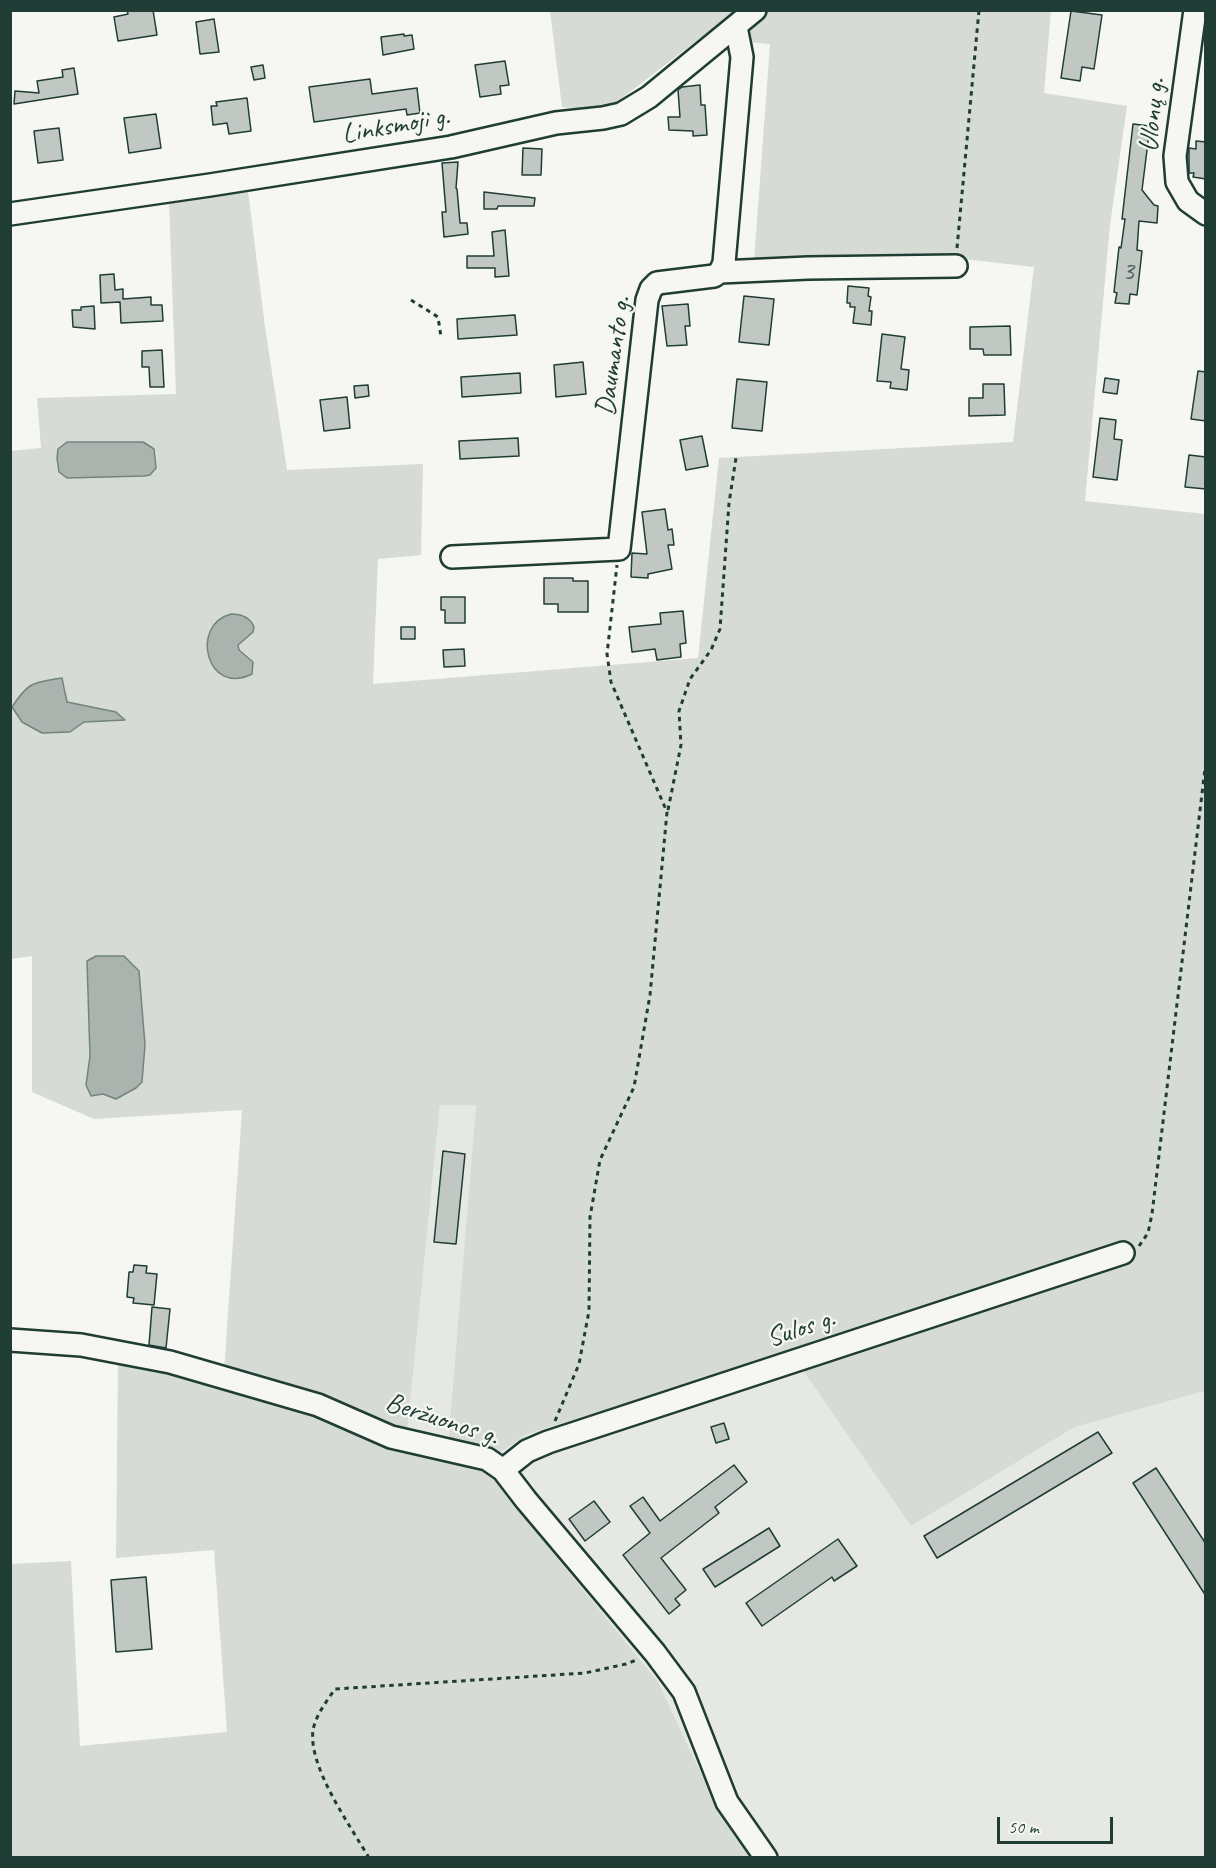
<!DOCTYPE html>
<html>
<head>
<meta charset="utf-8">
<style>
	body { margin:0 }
	#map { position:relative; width:1216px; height:1868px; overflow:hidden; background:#f6f6f2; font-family:Caveat,sans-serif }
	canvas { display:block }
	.frame { position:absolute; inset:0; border:12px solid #1f3d34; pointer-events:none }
	.scale { position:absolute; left:997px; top:1817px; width:116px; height:27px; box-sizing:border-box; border:3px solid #1f3d34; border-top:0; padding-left:8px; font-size:18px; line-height:21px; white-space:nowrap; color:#1f3d34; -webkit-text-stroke:4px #f6f6f2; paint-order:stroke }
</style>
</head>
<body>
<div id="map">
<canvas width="1216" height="1868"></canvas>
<div class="frame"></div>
<div class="scale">50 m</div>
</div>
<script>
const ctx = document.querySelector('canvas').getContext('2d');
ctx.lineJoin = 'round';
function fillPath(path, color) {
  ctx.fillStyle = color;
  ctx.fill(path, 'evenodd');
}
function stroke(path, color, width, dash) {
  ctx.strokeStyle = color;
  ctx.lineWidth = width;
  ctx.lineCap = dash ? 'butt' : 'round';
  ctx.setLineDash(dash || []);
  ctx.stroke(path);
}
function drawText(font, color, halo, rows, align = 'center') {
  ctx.font = font + ' Caveat,sans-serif';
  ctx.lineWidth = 4.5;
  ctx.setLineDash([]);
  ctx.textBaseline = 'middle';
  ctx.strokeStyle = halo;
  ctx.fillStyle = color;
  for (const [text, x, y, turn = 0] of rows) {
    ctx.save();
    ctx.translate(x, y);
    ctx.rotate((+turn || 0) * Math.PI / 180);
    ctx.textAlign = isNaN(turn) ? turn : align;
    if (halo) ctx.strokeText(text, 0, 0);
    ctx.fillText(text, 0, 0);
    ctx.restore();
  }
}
fillPath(new Path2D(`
	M440,1105H476L448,1444L407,1433Z
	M790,1352L911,1526L1075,1427L1205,1391V1857H756L707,1786L658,1682L486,1469L495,1456L528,1434Z`), '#e6e8e4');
fillPath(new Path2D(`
	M550,11H1051L1044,93L1127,106L1110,225L1085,501L1205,514V1391L1075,1427L911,1526L790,1352L528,1434L495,1456L448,1444L476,1105H440L407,1433L224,1372L242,1110L94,1119L32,1092V956L11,959V451L41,448L37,398L176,394L169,201L248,191L265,327L287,470L423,464L421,555L378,559L373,684L698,658L719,458L1013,442L1034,267L946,257L754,261L770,44L700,38L613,105L597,110L562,107ZM249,635L238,645L239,650L253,662L252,674L240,678L207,653L209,637ZM62,678L66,691V702L116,712L125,720L84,722L70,732L39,682ZM87,975L141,993L140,1007L145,1045L116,1099L86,1085L90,1056Z
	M118,1362L223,1384L486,1469L658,1682L707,1786L756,1857L11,1858V1564L71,1561L80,1746L227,1732L214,1550L116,1558Z`), '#d6dbd6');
const water = new Path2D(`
	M67,442H143L154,449L156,468L150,475L144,476L67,478L59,472L57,458L58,449Z
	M231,614C241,614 250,617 254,627L253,632L238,645L239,650L253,662L252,674C207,697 189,625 231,614Z
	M62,678L67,702L116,712L125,720L84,722L70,732L42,733L22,722L12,707C29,681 33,683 62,678Z
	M96,956H124L139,971L145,1045L142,1082L136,1088L116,1099L103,1094L91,1096L86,1085L90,1056L87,961Z`);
fillPath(water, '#aab3ae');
stroke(water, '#72847d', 1.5);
const building = new Path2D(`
	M127,10H153L157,35L118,41L114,17L128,14Z
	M1071,11L1102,15L1094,69L1082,67L1080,81L1061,78Z
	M214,19L219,52L200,54L196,22Z
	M404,34V36L412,35L414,49L383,55L381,37Z
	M505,61L509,85L500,86L501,94L480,97L475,65Z
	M263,65L265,78L254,80L251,67Z
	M74,68L78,94L14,104L15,91L39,93L37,81L63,77L62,70Z
	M370,79L372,94L417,88L420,113L407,115L406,109L314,122L309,87Z
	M700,85L701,105H705L707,135L693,136V131L669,130L668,117H680L678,90L682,87Z
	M247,98L251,131L229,134L227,123L213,125L211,106H217L216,102Z
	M156,114L161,148L129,153L124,118Z
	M1133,124L1150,126L1142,190L1154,205L1158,206L1157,223L1139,221L1137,250L1142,251L1137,295L1130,294L1129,304L1115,303L1117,293L1114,292L1119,247L1121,248L1125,219H1122Z
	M59,128L63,160L38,163L34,131Z
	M1196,141L1206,142V179L1193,177L1194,173H1189V148L1196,149Z
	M523,148L542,149L541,175H522Z
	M458,162L456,188L457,189L460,223H467L468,234L444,237L442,212H446L442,163Z
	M484,192L535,198L534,206H498L497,209H484Z
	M505,230L509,276L495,277V268H467V256H494L492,232Z
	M114,274L115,290L123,289V299L151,297V305H162L163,321L121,323L120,302L101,303L100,275Z
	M848,286L869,288L868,296L871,297L869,311H872L871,325L853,323L855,307H850V303H847Z
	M744,296L774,299L769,345L739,342Z
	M688,304L690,326H685L687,345L667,346L662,306Z
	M94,306L95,329L73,327L72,310H81V307Z
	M515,315L517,335L458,339L457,319Z
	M1010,326L1011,355H984L983,349H970V327Z
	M882,334L905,337L901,369L909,370L907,390L890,388L891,382L877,381Z
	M162,350L164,387H150L149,367H142V351Z
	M583,362L586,394L556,397L554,365Z
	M1198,371L1206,372V421L1191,419Z
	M520,373L521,393L462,397L461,377Z
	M1105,378L1119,380L1117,394L1103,392Z
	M737,379L767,382L762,431L732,428Z
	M983,384H1004L1005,415L969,416V398H983Z
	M368,385L369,396L355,398L354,386Z
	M347,397L350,428L324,431L320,400Z
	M1100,418L1116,420L1114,439L1122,440L1117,480L1093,477Z
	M702,436L708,466L686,470L680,440Z
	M518,438L519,456L460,459L459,441Z
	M1189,455L1206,457V489L1185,487Z
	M665,509L668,530L672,529L674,545H668L672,569L648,574V578L631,577L632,553L647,554L642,512Z
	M544,578H573V581H588V612H558V604H544Z
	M441,597H465V623H445V610H441Z
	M683,611L686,643L680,644L681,657L657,660L655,649L632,652L629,627L661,624L660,613Z
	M401,627H415V639H401Z
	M464,649L465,666L444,667L443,650Z
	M443,1151L465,1154L456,1244L434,1242Z
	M134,1265L147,1266L146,1273L157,1274L154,1305L133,1303L134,1298L127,1297L129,1272H133Z
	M152,1307L170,1309L166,1348L149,1345Z
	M724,1423L729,1439L716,1443L711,1427Z
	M1098,1432L1112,1453L937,1558L924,1536Z
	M734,1465L747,1482L715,1507L719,1513L661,1558L686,1590L675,1599L680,1605L669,1614L623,1555L650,1533L630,1506L643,1497L660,1521Z
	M1156,1468L1206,1544V1596L1133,1483Z
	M594,1501L610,1522L585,1541L569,1519Z
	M769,1528L780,1546L715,1587L703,1569Z
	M838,1539L857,1566L834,1581L832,1577L762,1626L746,1603Z
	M146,1577L152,1649L116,1652L111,1580Z`);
fillPath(building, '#c1c8c3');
stroke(building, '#1f3d34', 1.5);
const minor = new Path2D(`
	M1195,10L1175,156L1177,182L1188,201L1206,214
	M10,214L210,185L451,147L556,123L603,118L621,114L649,97L755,10
	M720,272L808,268L956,266
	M452,557L619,549L647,300L651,289L657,283L714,276L720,272L724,263L742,57L736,27
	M10,1340L81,1345L170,1362L318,1405L391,1437L487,1459L503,1470L526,1500L655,1653L684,1692L727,1802L766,1858
	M503,1470L527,1451L548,1442L1123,1253`);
stroke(minor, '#1f3d34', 26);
stroke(new Path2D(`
	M957,248L979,10
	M411,300L438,317L441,337
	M668,810L681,745L679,711L690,679L711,650L720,629L729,503L736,458
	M1139,1246L1148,1233L1152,1214L1206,760
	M555,1421L579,1364L589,1311L590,1217L600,1160L634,1087L650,995L667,812L611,682L607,654L617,565
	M369,1858C350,1825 308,1767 313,1730C316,1715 326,1702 335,1689L585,1673L626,1664L639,1659`), '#1f3d34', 3, [4.5, 4.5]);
stroke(minor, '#f6f6f2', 21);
drawText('26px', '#486058', null, [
	["3",1128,272]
]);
drawText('28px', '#1f3d34', '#f6f6f2', [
	["Ulonų g.",1153,115,-84],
	["Linksmoji g.",396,126,-10],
	["Daumanto g.",614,356,-82],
	["Sulos g.",801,1329,-18],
	["Beržuonos g.",442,1420,18]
]);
</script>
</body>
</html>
